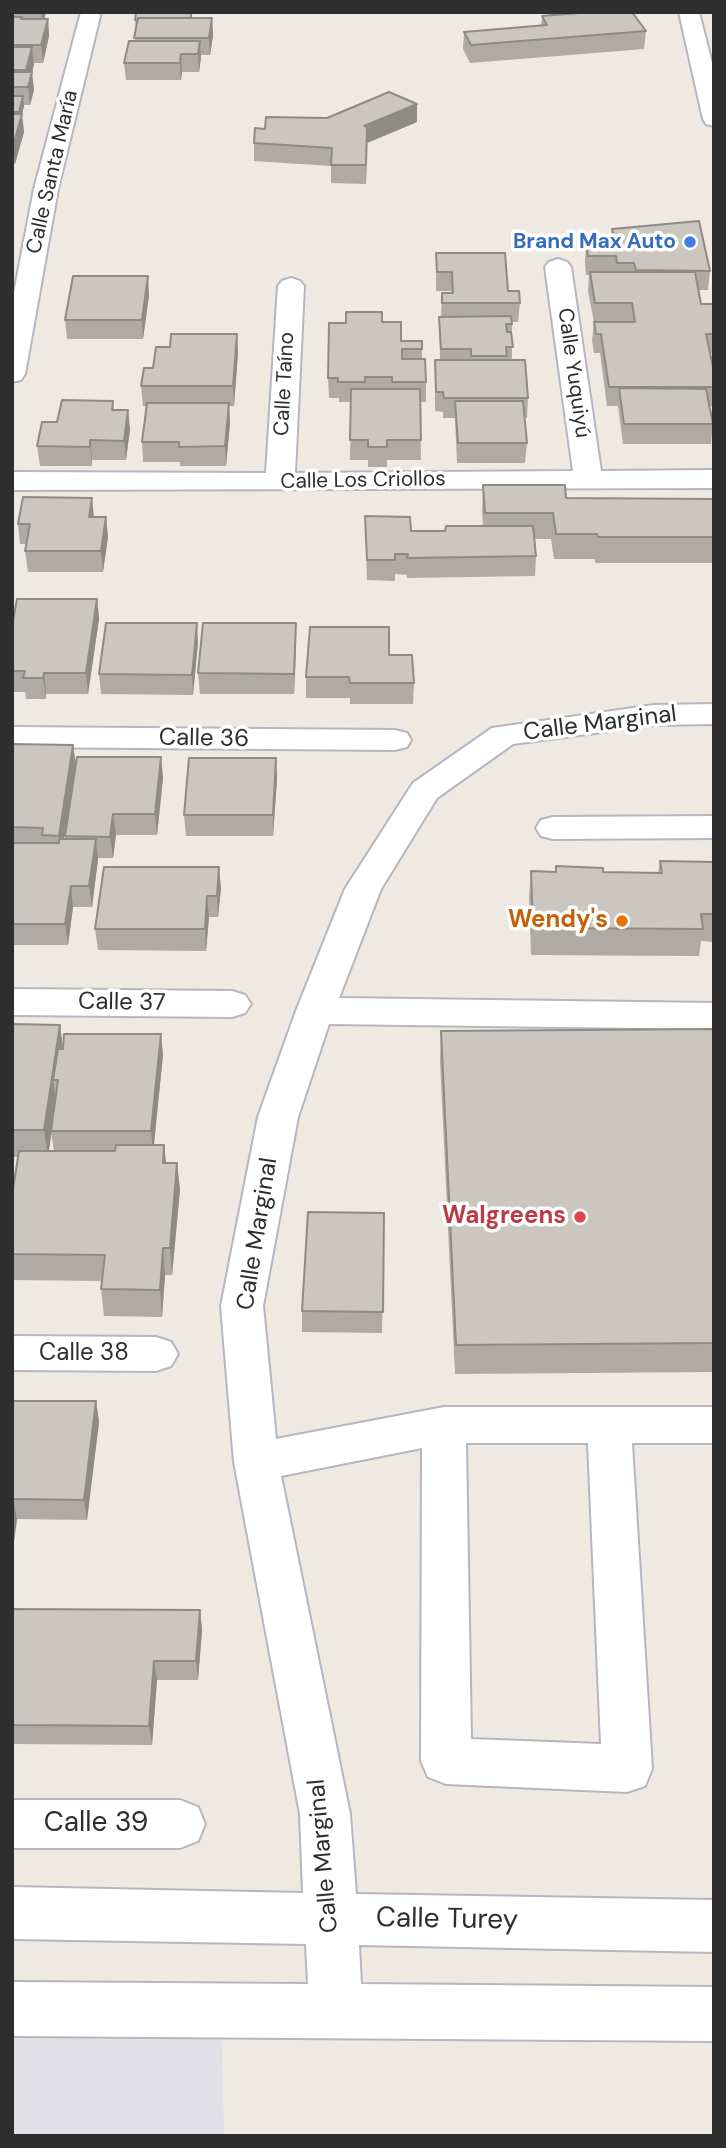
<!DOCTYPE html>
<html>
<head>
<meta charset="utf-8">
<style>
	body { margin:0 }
	#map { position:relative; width:726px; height:2148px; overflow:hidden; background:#efe9e1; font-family:"DM Sans",sans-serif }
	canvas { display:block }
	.frame { position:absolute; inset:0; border:14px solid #2e2e2e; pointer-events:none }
</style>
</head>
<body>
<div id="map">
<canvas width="726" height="2148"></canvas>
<div class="frame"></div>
</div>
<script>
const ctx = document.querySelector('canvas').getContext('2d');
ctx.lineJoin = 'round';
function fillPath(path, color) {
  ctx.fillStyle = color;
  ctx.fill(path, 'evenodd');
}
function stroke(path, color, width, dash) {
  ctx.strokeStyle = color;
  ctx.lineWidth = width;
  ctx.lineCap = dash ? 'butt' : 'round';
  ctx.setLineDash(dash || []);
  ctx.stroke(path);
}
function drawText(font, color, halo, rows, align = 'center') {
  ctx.font = font + ' "DM Sans",sans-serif';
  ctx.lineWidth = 7;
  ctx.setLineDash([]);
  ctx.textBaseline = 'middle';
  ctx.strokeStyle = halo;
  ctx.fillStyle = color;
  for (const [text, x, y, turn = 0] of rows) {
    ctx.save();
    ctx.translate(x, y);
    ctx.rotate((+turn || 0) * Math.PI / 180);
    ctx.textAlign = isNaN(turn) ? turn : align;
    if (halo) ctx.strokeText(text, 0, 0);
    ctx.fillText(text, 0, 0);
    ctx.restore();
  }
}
fillPath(new Path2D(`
	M12,1999L221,2001L224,2136H12Z`), '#e3e1e8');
const minor = new Path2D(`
	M81,12H101L58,189L25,374L21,380L12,382V303L34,189Z
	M679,12H699L714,71V126L706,124L703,119Z
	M558,259L567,262L571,267L601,471L714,470V488L12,490V472L266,473L278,286L282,281L291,278L300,281L304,286L295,473L573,471L545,267L549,262Z
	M714,704V724L654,725L513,744L437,798L381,889L339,998L714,1003V1029L329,1024L298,1117L263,1306L276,1439L444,1407H714V1443H632L652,1769L645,1786L627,1792L446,1784L428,1777L421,1761L422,1448L281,1476L350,1814L356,1894L714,1900V1952L359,1945L361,1984L714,1987V2041L12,2036V1982L308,1984L306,1944L12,1939V1887L303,1893L300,1814L234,1462L221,1306L258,1117L296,1011L345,889L413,783L492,728L654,705ZM466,1443H588L601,1744L471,1739Z
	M12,727L395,730L407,733L411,740L407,747L395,750L12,747Z
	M714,816V838L553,839L541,836L536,828L541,820L553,817Z
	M12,989L232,991L245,995L251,1004L245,1013L232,1017L12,1015Z
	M12,1336L156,1337L171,1342L178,1354L171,1366L156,1371L12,1370Z
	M12,1800H180L198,1807L205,1824L198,1841L180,1848H12Z`);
stroke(minor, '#b4b7c1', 4);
fillPath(minor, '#fff');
fillPath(new Path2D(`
	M12,12H46L44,19H48L49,36L43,63H34L32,73L34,90L30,105H24L22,115L24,132L15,164H12Z
	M550,12H632L646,31L644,49L470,63L463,49L464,32L541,26L542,16L550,15Z
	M212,18L213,36L210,55H201L199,72H182L181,80H126L124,63L135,41L136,29L135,20Z
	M417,122L367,143L366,184L331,183V166L254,161V143Z
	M612,229L710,271L708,290H698L701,304H714V353H710L714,372V406H710L713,424L711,444H623L618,406H607L600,353H594L592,341L594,322L588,291L589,275H586L585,262L586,243H611Z
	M436,253L508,291L520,303L518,322H512V360L528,398L527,418H524L527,443L525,463H457L455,418H443V412L435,411V360H440L439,317H441L442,293H451V291H436Z
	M149,295L143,339H67L65,320Z
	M382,322L401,341H422V359L426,382V402H420L421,460H387V467H368V460H350L351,402H339V398H329L328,378L346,323Z
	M237,334L238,353L234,406H229L230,423L226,466H180V462H143L142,442L147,406H143L141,386L153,368L170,347Z
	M113,401L114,410L130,429L126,460H92V466H40L37,446L57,422Z
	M483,485L566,498L714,499V563H595V559H554L551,539H535L536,556L535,576L407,578V575L395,574V581L367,580L365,516L411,531H445L483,526L482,511Z
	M94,517H106L108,537L103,572H28L25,551L26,544H20L18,524Z
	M97,599L99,619L88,694H46V699H26L25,692H12V626Z
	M198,643L193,695L101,694L99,674Z
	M296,644L294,694H200L198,673Z
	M389,655L414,683L413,704H350V698H306V677Z
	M12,744L76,765L64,839H65V836L163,778L157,835H116L113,858H98L92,907H73L68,945H12Z
	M276,758L277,779L273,836H186L184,815Z
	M660,861L714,862V942L701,941L699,956L531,955L529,898L531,871L658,873Z
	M221,888L218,917H209L206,951L98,950L95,929Z
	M12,1024L60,1025L63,1047L163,1055L154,1145H164L166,1163H177L180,1190L172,1275H165L162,1317L104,1316L101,1289L102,1281L12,1280V1195L18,1157H12ZM51,1132L54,1151H49L50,1142Z
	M714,1029V1372L455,1374L440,1061L441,1031Z
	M384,1213L382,1333L302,1332V1311Z
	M12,1401H96L99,1422L87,1520L17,1519L12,1556Z
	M12,1609L200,1610L202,1630L198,1680H157L152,1745L12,1744Z`), '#afaba4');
fillPath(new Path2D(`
	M41,12H46L43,26Z
	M212,18L213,36L210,55L209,38Z
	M48,19L49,36L43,63L41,45Z
	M200,41L201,58L199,72L198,54Z
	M32,47L34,64L32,73L34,90L30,105L26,70Z
	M181,54L182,72L181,80L180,63Z
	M23,96L24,106L22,115L24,132L15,164L13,146L20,121L19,112Z
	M417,104V122L367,143L366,184L364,126Z
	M148,276L149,295L143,339L142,320Z
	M237,334L238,353L234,406L233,386Z
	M229,403L230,423L226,466L225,446Z
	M128,410L130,429L126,460L124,441Z
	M90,440L92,460V466L90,447Z
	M92,498L94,518L89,517Z
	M106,517L108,537L103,572L101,551Z
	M97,599L99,619L88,694L86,673Z
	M197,623L198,643L193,695L192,675Z
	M296,623V644L294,694V674Z
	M44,673L46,694V699L43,678Z
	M73,745L76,765L61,857L59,836Z
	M161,757L163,778L157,835L155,814Z
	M276,758L277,779L273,836V815Z
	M113,814L116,835L113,858L110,837Z
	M96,839L98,860L92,907L89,886Z
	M219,867L221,888L218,917L217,896Z
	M71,886L73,907L68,945L65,924Z
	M207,896L209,917L206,951L205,929Z
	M60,1025L63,1052L53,1080L56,1101L48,1157L44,1130Z
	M161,1034L163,1055L153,1152L151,1131Z
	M164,1145L167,1172L163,1163Z
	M177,1163L180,1190L172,1275L170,1248Z
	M163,1248L165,1275L162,1317L160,1290Z
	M96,1401L99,1422L87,1520L84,1500Z
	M13,1499L17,1519L12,1556V1505Z
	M200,1610L202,1630L198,1680L196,1661Z
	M154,1661L157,1680L152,1745L149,1726Z`), '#8e8b86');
const building = new Path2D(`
	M136,12H191V18H138V20H135Z
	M592,12H632L646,31L471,45L464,32L547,25L542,16Z
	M12,17H22L21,19H48L41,45H12Z
	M138,18H212L209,38H134Z
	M129,41H200L198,54H181L180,63H124Z
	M12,47H32L26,70H12Z
	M12,72H32L28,87H12Z
	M389,92L417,104L364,126L367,127L366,165H331L332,148L254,143L255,128L265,129L266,117L327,118Z
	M12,96H23L19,112H12Z
	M12,114H22L13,146H12Z
	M699,221L710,271L636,270L634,263H617L616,256H588L586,243H615L612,229Z
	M436,253H505L508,291H519L520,303H442V293H453L452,272H437Z
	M590,272H695L701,304H714V334H706L714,372V387H609L601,334H596L594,322H635L632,303H595Z
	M73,276H148L142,320H65Z
	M346,312H382V322H401V341H422V349H402V359H425L426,382H392V377H365V382H338V378H328L329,323H346Z
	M511,316L512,324H506L507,332H511L513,347H506L507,356H471V349H441L439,317Z
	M171,334H237L233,386H141L144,368H153L156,347H170Z
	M435,360H525L528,398H444L443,392H436Z
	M619,388L706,389L713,424H624Z
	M351,389H420L421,440H387V447H368V440H350Z
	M62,400L113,401L112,410H128L124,441L90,440V447L37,446L42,422H57Z
	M455,401H523L527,443H458Z
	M147,403H229L225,446L179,447V442H142Z
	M483,485H565L566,498L714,499V537H598L597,534H556L553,513H485Z
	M23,497L92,498L89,517H106L101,551H25L30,524H18Z
	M365,516L410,517L411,531H445L446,526H533L536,556L407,558L408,554H395V560H367Z
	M17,599H97L86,673H44L43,678H23L25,671H12V626Z
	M106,623H197L192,675L99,674Z
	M203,623H296L294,674L198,673Z
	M310,627H389V655H412L414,683H350L349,677H306Z
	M12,744L73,745L59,836L42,835L43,828L12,827Z
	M77,757H161L155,814H113L110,837L65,836Z
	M189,758H276L273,815H184Z
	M59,839H96L89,886H71L65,924H12V843H59Z
	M660,861L714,862V914H701L703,929L533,928L531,871L556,872V866L603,868V872L662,873Z
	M104,867H219L217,896H207L205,929H95Z
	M12,1024L60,1025L44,1130H12Z
	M714,1029V1343L456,1345L441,1031Z
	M64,1034H161L151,1131H51L58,1080H53L58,1049H63Z
	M116,1145H164L163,1163H177L170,1248H163L160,1290L101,1289L105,1255L12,1254V1195L19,1151H115Z
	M308,1212L384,1213L383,1312L302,1311Z
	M12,1401H96L84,1500L13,1499L12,1505Z
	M12,1609L200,1610L196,1661H154L149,1726L12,1725Z`);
fillPath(building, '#cbc7bf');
stroke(building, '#8e8b86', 2);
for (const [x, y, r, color] of [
	[690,242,7,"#3f7fe0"],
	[622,921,7,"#e8710a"],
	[580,1217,7,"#e0444e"]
]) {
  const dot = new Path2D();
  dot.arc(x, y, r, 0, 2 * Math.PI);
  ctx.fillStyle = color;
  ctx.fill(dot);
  stroke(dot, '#fff', 2.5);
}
drawText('21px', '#2e2e2e', '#fff', [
	["Calle Santa María",53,172,-77],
	["Calle Yuquiyú",573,373,82],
	["Calle Taíno",285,384,-87],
	["Calle Los Criollos",363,481,-1]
]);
drawText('bold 21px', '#366cbe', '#fff', [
	["Brand Max Auto",676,242]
], 'right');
drawText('24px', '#2e2e2e', '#fff', [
	["Calle Marginal",600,724,-7],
	["Calle 36",204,739,1],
	["Calle 37",122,1003,1],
	["Calle Marginal",258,1234,-81],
	["Calle 38",84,1354],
	["Calle Marginal",324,1856,-95]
]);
drawText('bold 24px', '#c56008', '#fff', [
	["Wendy's",608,921]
], 'right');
drawText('bold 24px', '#be3a42', '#fff', [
	["Walgreens",566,1217]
], 'right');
drawText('28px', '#2e2e2e', '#fff', [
	["Calle 39",96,1824],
	["Calle Turey",447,1920,1]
]);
</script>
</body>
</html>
